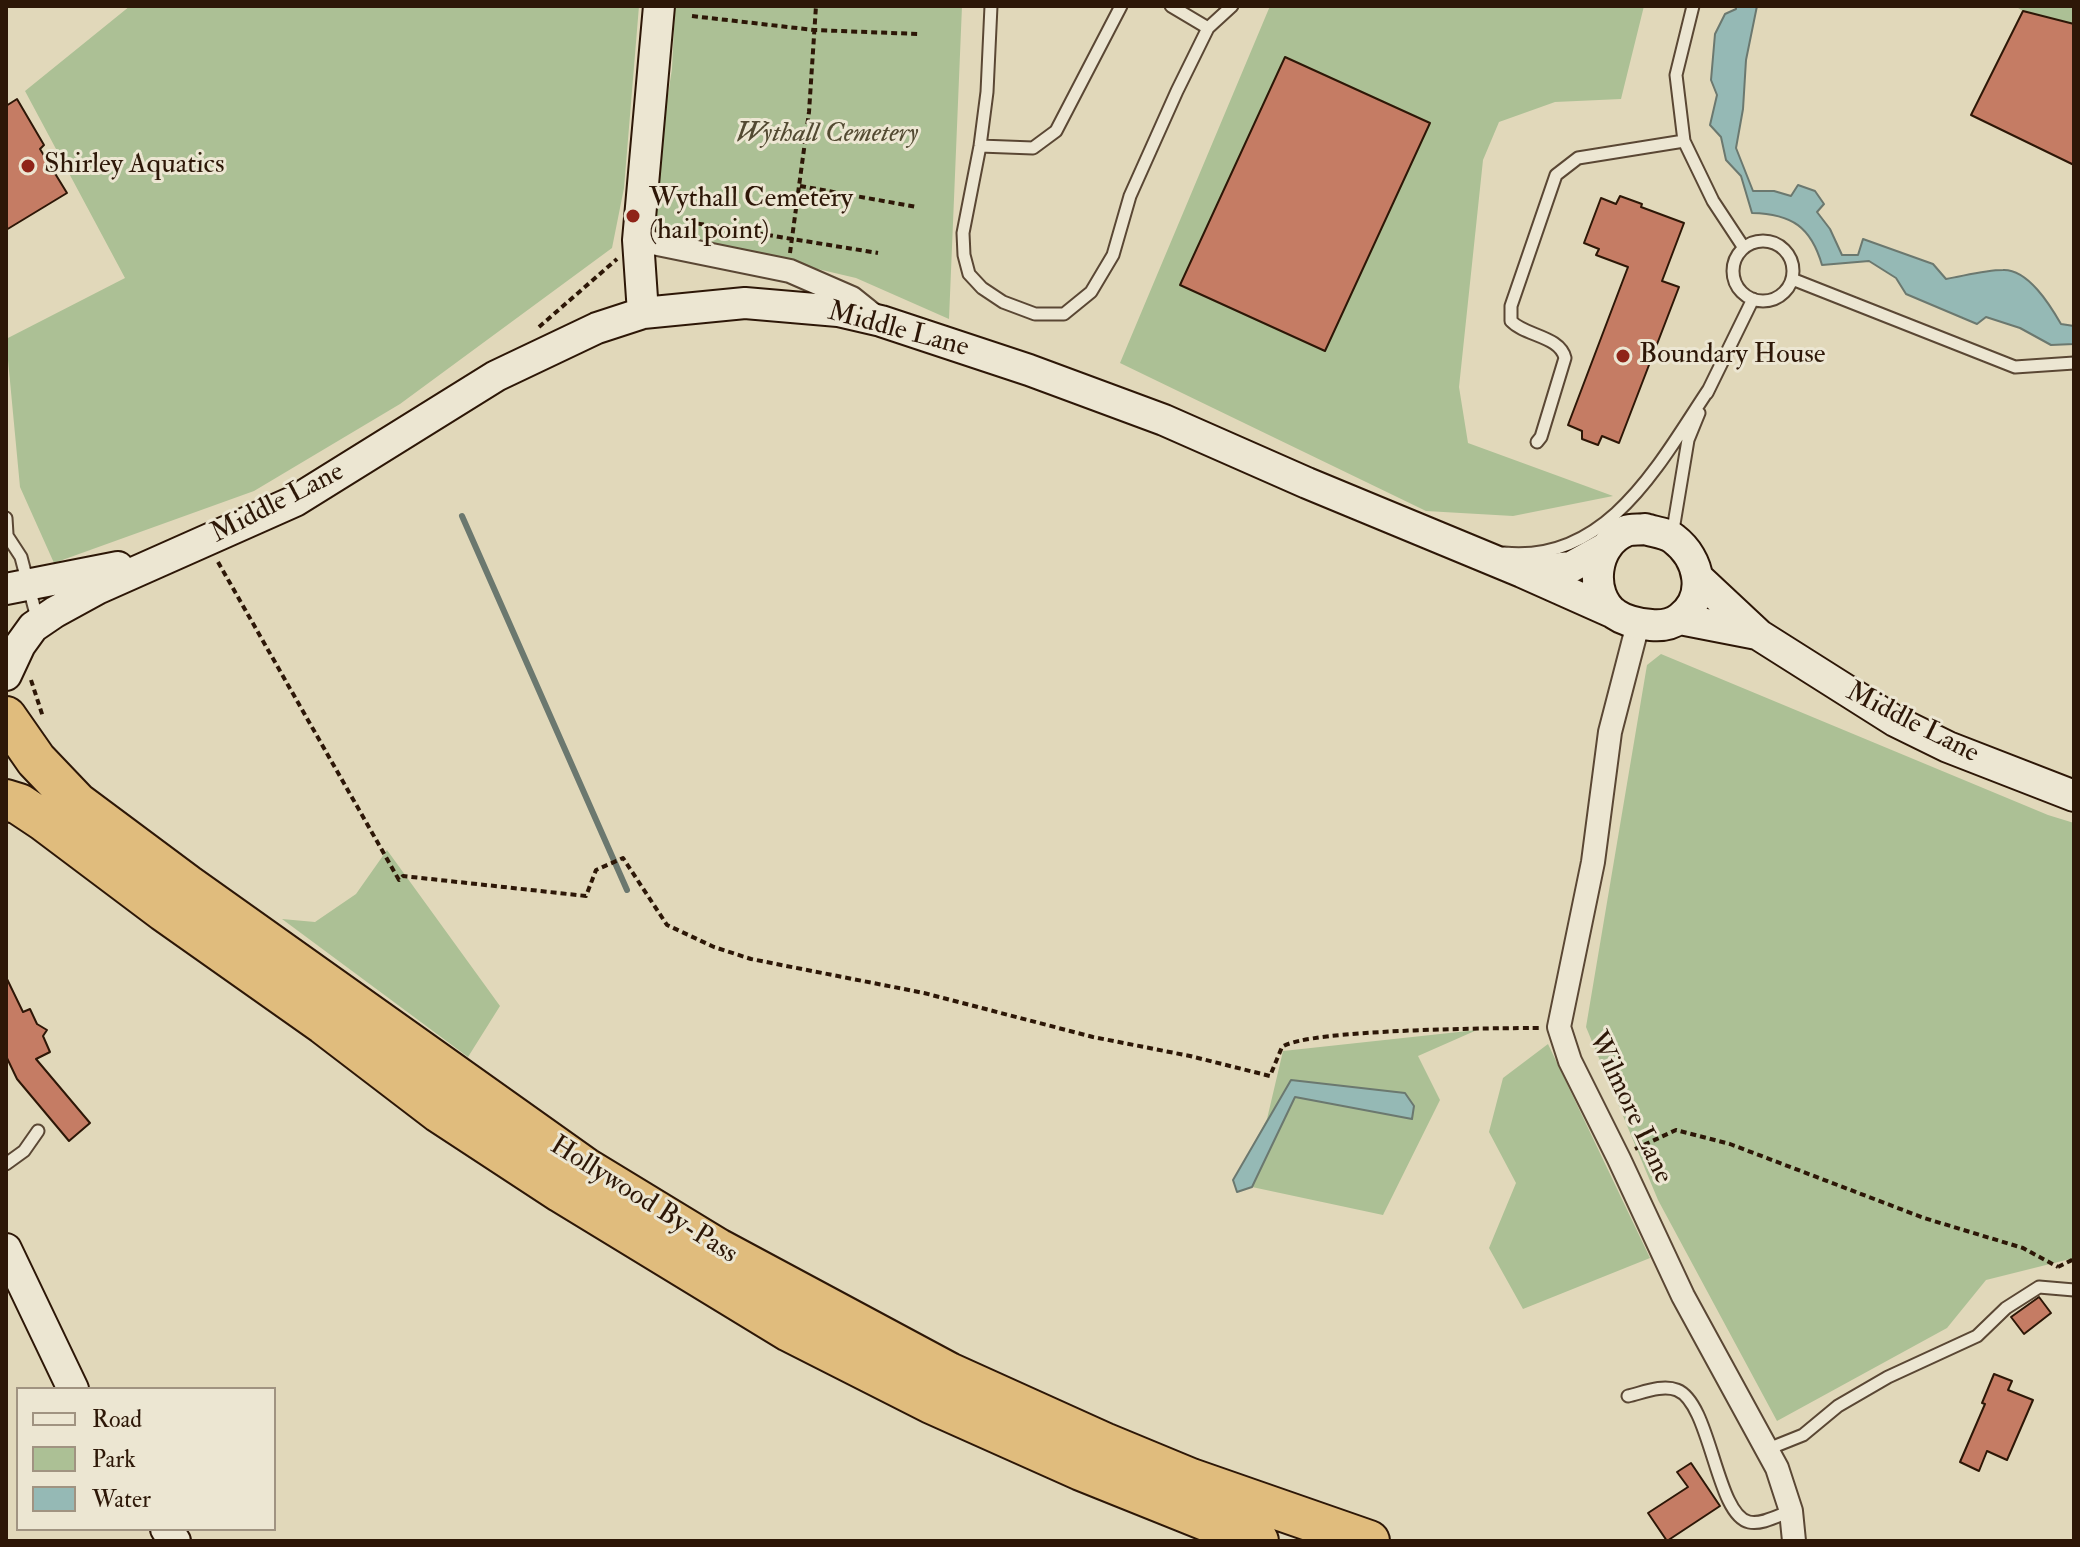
<!DOCTYPE html>
<html>
<head>
<meta charset="utf-8">
<style>
	body { margin:0 }
	#map { position:relative; width:2080px; height:1547px; overflow:hidden; background:#e1d8ba; font-family:"IM FELL Double Pica",serif }
	canvas { display:block }
	.frame { position:absolute; inset:0; border:8px solid #2d1707; pointer-events:none }
	.legend { position:absolute; left:16px; top:1387px; width:260px; height:144px; box-sizing:border-box; background:#ece6d2; border:2px solid #a09381; margin:0; padding:10px 14px; list-style:none; font-size:24px; color:#2d1707 }
	.legend li { display:flex; align-items:center; gap:16px; height:40px }
	.legend b { width:40px; border:2px solid #a09381 }
</style>
</head>
<body>
<div id="map">
<canvas width="2080" height="1547"></canvas>
<div class="frame"></div>
<ul class="legend">
<li><b style="height:10px;background:#ece6d2"></b>Road</li>
<li><b style="height:22px;background:#acc095"></b>Park</li>
<li><b style="height:22px;background:#95b9b5"></b>Water</li>
</ul>
</div>
<script>
const ctx = document.querySelector('canvas').getContext('2d');
ctx.lineJoin = 'round';
function fillPath(path, color) {
  ctx.fillStyle = color;
  ctx.fill(path, 'evenodd');
}
function stroke(path, color, width, dash) {
  ctx.strokeStyle = color;
  ctx.lineWidth = width;
  ctx.lineCap = dash ? 'butt' : 'round';
  ctx.setLineDash(dash || []);
  ctx.stroke(path);
}
function drawText(font, color, halo, rows, align = 'center') {
  ctx.font = font + ' "IM FELL Double Pica",serif';
  ctx.lineWidth = 6;
  ctx.setLineDash([]);
  ctx.textBaseline = 'middle';
  ctx.strokeStyle = halo;
  ctx.fillStyle = color;
  for (const [text, x, y, turn = 0] of rows) {
    ctx.save();
    ctx.translate(x, y);
    ctx.rotate((+turn || 0) * Math.PI / 180);
    ctx.textAlign = isNaN(turn) ? turn : align;
    if (halo) ctx.strokeText(text, 0, 0);
    ctx.fillText(text, 0, 0);
    ctx.restore();
  }
}
fillPath(new Path2D(`
	M130,6H639L624,188L612,248L400,404L254,491L54,563L20,487L6,339L125,278L25,91Z
	M675,6H962L949,319L856,278L647,229L672,69Z
	M1270,6H1644L1621,99L1555,102L1499,122L1483,160L1459,387L1468,443L1613,496L1513,516L1426,511L1120,363Z
	M2015,6H2074V24L2029,15Z
	M1661,654L2048,815L2074,823V1258L1986,1280L1947,1328L1777,1421L1658,1200L1586,1027L1647,665Z
	M387,850L500,1006L468,1057L282,919L315,922L356,894Z
	M1477,1030L1418,1056L1440,1100L1383,1215L1252,1187L1265,1160L1247,1156L1267,1119L1283,1051Z
	M1548,1044L1650,1258L1523,1309L1489,1248L1516,1183L1489,1132L1503,1078Z`), '#acc095');
const water = new Path2D(`
	M1736,6H1757L1746,60L1743,109L1736,148L1753,191H1774L1791,196L1798,185L1815,191L1824,204L1817,212L1830,229L1842,255H1858L1863,239L1933,264L1946,279C1964,276 1984,270 2003,270C2028,269 2050,305 2061,324L2074,326V344L2051,345L2020,328L1986,317L1977,324L1906,294L1896,278L1869,261L1822,265C1811,227 1792,214 1752,213L1741,176L1726,160L1721,137L1710,125L1717,95L1711,80L1715,34L1725,14L1736,9Z
	M1291,1080L1405,1093L1414,1106L1412,1119L1295,1097L1252,1187L1237,1192L1233,1180Z`);
fillPath(water, '#95b9b5');
stroke(water, '#6b786f', 2);
stroke(new Path2D(`
	M462,516L627,890`), '#6b786f', 6);
const building = new Path2D(`
	M2023,11L2074,24V165L1971,115Z
	M1285,57L1430,123L1325,351L1180,285Z
	M17,99L44,145L40,149L67,193L6,230V106Z
	M1620,196L1642,204L1641,207L1684,223L1662,281L1679,287L1619,443L1602,436L1598,445L1582,439V431L1568,425L1628,267L1596,255L1599,249L1584,243L1601,198L1616,204Z
	M6,977L23,1012L30,1009L37,1024L47,1030L43,1036L50,1052L36,1059L90,1123L69,1141L17,1079L6,1056Z
	M2039,1297L2051,1313L2024,1334L2011,1317Z
	M1994,1374L2012,1381L2008,1390L2033,1400L2007,1460L1987,1451L1979,1471L1960,1462L1985,1404L1982,1403Z
	M1691,1463L1720,1506L1667,1541L1648,1513L1688,1487L1677,1472Z`);
fillPath(building, '#c57c64');
stroke(building, '#2d1707', 2);
const lane = new Path2D(`
	M991,6L987,92L980,146L963,233L964,255L969,274L982,288L1003,302L1035,314H1064L1091,292L1113,255L1130,196L1177,91L1208,28L1232,6
	M1171,6L1208,28
	M1693,6L1676,75L1684,141L1713,201L1744,248
	M980,146L1033,148L1056,131L1121,6
	M1733 271a30 30 0 1 1 60 0a30 30 0 1 1-60 0Z
	M1792,279L2015,367L2074,363
	M1707,393L1753,299
	M1537,442L1541,437L1565,358C1560,336 1525,336 1511,321V306L1556,175L1578,158L1684,141
	M6,518L7,534
	M6,534L21,557L38,622
	M1672,536L1688,440L1699,413
	M1504,553C1608,564 1660,462 1709,389
	M6,1164L24,1151L38,1131
	M1628,1396C1642,1393 1662,1384 1677,1390C1711,1403 1716,1515 1749,1522C1762,1525 1779,1515 1791,1511
	M1768,1449L1803,1435L1838,1406L1888,1377L1977,1336L2006,1308L2039,1287L2074,1290`);
const street = new Path2D(`
	M638,240L790,271L852,298L877,318
	M1638,624L1610,732L1593,862L1559,1027L1570,1061L1619,1159L1683,1296L1777,1468L1791,1511L1794,1541`);
const secondary = new Path2D(`
	M643,313L638,240L659,6
	M1645,529C1654,532 1667,533 1674,539C1700,559 1708,597 1680,618C1671,625 1661,626 1651,625C1639,624 1625,621 1615,614C1588,594 1594,544 1626,531C1631,529 1640,530 1645,529Z
	M1524,572L1571,567L1607,547
	M1698,578L1759,635L1895,721L1948,747L2074,796
	M6,589L118,567
	M1680,619L1757,634
	M6,675L20,645L33,627L55,612L97,589L295,501L496,376L597,328L643,313L745,303L838,311L881,321L1029,370L1164,420L1307,483L1522,572L1614,613
	M6,1249L73,1389
	M166,1529L175,1541`);
const highway = new Path2D(`
	M6,717L36,760L77,803L187,885L585,1168L718,1249L949,1373L1104,1443L1191,1479L1369,1541
	M6,800L19,804L43,820L164,911L324,1024L439,1112L561,1192L789,1331L931,1403L1081,1470L1258,1541`);
stroke(lane, '#5a4734', 15);
stroke(street, '#5a4734', 26);
stroke(secondary, '#2d1707', 34);
stroke(highway, '#2d1707', 44);
stroke(new Path2D(`
	M692,16L814,30L920,34
	M800,186L917,207
	M688,222L878,253
	M790,253L809,112L816,6
	M539,327L617,259
	M218,562L399,880L403,876L586,896L596,870L623,858L667,925L714,947L751,959L924,993L1093,1037L1190,1056L1270,1076L1282,1047C1307,1029 1500,1028 1541,1028
	M31,680L43,717
	M1635,1149L1676,1130L1730,1144L1924,1218L2023,1248L2058,1267
	M2058,1267L2074,1259`), '#2d1707', 4, [6, 4]);
stroke(lane, '#ece6d2', 11);
stroke(street, '#ece6d2', 22);
stroke(secondary, '#ece6d2', 30);
stroke(highway, '#e0bc7d', 40);
for (const [x, y, r, color] of [
	[28,166,8,"#8f2418"],
	[633,216,8,"#8f2418"],
	[1623,356,8,"#8f2418"]
]) {
  const dot = new Path2D();
  dot.arc(x, y, r, 0, 2 * Math.PI);
  ctx.fillStyle = color;
  ctx.fill(dot);
  stroke(dot, '#ece6d2', 3);
}
drawText('italic 28px', '#534a32', '#ece6d2', [
	["Wythall Cemetery",827,135]
]);
drawText('28px', '#2d1707', '#ece6d2', [
	["Shirley Aquatics",44,166],
	["Wythall Cemetery",649,200],
	["(hail point)",649,232],
	["Boundary House",1639,356]
], 'left');
drawText('28px', '#2d1707', '#ece6d2', [
	["Middle Lane",898,331,15],
	["Middle Lane",278,504,-27],
	["Middle Lane",1912,724,27],
	["Wilmore Lane",1629,1108,65],
	["Hollywood By-Pass",643,1201,32]
]);
</script>
</body>
</html>
